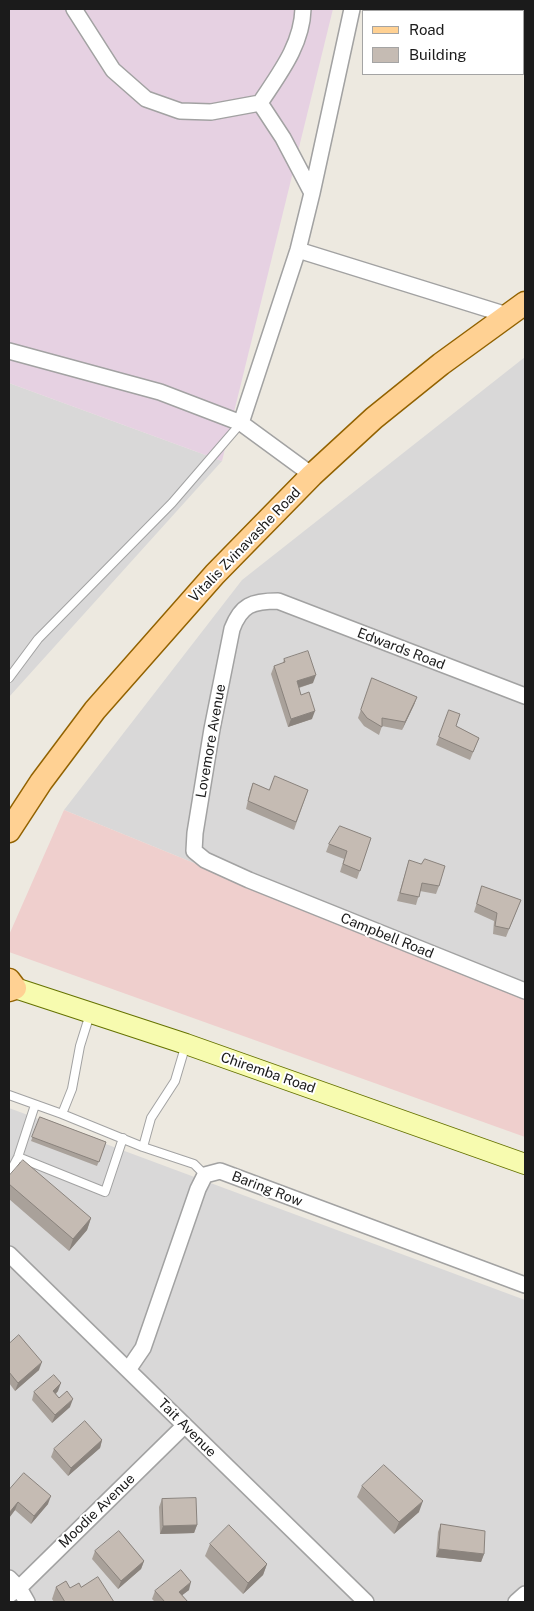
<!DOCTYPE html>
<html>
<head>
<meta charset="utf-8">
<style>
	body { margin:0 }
	#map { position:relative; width:534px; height:1611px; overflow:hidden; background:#ede9e0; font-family:"Public Sans",sans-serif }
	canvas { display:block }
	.frame { position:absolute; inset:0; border:10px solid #1b1b1b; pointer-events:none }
	.legend { position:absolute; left:362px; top:10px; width:162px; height:65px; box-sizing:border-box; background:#fff; border:1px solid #a4a4a4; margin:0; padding:6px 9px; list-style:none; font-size:15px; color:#1b1b1b }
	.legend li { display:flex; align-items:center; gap:10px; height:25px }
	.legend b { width:25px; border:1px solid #a4a4a4 }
</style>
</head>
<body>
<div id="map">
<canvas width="534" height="1611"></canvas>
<div class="frame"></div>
<ul class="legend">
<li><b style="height:6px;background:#ffd193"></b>Road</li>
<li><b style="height:14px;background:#c5bbb3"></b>Building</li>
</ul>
</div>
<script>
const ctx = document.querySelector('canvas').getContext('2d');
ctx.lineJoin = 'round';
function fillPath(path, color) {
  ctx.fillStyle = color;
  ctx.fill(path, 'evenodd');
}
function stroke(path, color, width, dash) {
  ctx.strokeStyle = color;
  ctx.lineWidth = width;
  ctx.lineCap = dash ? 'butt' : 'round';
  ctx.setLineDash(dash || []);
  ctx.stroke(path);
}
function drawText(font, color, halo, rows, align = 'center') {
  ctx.font = font + ' "Public Sans",sans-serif';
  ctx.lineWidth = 4;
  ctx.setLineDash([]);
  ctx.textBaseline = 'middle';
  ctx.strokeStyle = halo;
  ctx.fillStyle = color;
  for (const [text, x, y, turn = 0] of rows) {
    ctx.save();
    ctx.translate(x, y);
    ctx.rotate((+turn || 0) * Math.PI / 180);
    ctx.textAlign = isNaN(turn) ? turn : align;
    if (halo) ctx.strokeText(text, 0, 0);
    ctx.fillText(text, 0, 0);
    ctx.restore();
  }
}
fillPath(new Path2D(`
	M525,357V998L64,810L242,580Z
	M9,383L222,461L9,697Z
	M9,1108L525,1300V1602H9Z`), '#d9d8d8');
fillPath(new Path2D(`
	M64,810L525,998V1137L9,952V935Z`), '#efcfcd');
fillPath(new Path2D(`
	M9,9H333L222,461L9,383Z`), '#e6d1e2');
const lane = new Path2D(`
	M9,678L38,639L172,503L241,423
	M9,1095L62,1114L143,1147L194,1164L205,1175
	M62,1114L72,1089L80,1046L90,1014
	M143,1147L151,1118L175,1081L186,1044
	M18,1157L105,1192L123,1138
	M9,1174L18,1157L35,1105`);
const street = new Path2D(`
	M74,9L113,70L146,99L180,111L211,112L260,103
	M303,9C302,45 279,74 260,103L283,138L312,193
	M298,250L507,315
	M9,351L160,392L241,423L312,475
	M241,423L298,250L312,193L352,9
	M525,696L278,601C252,601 241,605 232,629L212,729L195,833L194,851L205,860L249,880L525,991
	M9,1254L366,1602
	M128,1370L143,1348L198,1189L205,1175L220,1171L525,1285
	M9,1578L19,1588L27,1602
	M9,1595L19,1588L184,1426
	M516,1602L525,1594`);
const secondary = new Path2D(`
	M9,986L186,1044L525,1164`);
const primary = new Path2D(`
	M9,831L41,782L95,710L215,574L312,475L374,418L441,364L525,303
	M9,980L15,988L9,990`);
stroke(lane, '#a2a2a2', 10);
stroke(street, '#a2a2a2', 18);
stroke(secondary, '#657201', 22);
stroke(primary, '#926200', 25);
stroke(lane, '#fff', 8);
stroke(street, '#fff', 15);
stroke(secondary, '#f7fbaf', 20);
stroke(primary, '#ffd193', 22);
fillPath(new Path2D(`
	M284,659L313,683L299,688L301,695L312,719L288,727L271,674L274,666L283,663Z
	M372,678L417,697L414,705L402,730L382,726L379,735L364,726L358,718Z
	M449,710L456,726L479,738L470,760L436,745Z
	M253,783L269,790H308L294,830L246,809L250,791Z
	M371,838L357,879L340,872L344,859L326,852L329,844Z
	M409,860L439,886L436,894L420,891L416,905L397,901Z
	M482,886L521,900L506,937L493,934L494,921L474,912Z
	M40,1117L106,1142L97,1166L31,1141Z
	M9,1176L91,1218L87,1230L69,1251L9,1199Z
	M9,1344L39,1370L15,1391L9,1383Z
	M58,1391L56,1394L59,1398L70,1407L52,1423L32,1400L34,1392Z
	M102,1440L100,1448L68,1476L51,1457L54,1449Z
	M362,1486L419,1512L394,1534L357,1497Z
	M9,1490L48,1504L31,1524L15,1510L9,1518Z
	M162,1499L197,1525L194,1533L160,1534L159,1507Z
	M441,1524L484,1554L481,1562L436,1557L438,1532Z
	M210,1544L267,1564L263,1575L243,1594L205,1556Z
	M95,1551L144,1561L141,1569L118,1589L92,1559Z
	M56,1587L70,1588L81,1587L113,1602H54L52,1599Z
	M189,1590L182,1595L188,1602H155L152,1599L155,1591Z`), '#a9a19a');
fillPath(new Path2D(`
	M316,675L313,683L294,689L297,681Z
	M417,697L414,705L402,730L405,722Z
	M315,711L312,719L288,727L291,719Z
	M91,1218L87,1230L69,1251L73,1239Z
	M42,1362L39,1370L15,1391L18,1383Z
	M61,1383L58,1391L50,1399L53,1391Z
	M73,1399L70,1407L52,1423L55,1415Z
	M102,1440L100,1448L68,1476L71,1468Z
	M51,1496L48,1504L31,1524L34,1516Z
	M423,1501L419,1512L394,1534L399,1522Z
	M18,1502L15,1510L9,1518V1513Z
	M197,1525L194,1533L160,1534L163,1526Z
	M439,1549L484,1554L481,1562L436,1557Z
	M144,1561L141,1569L118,1589L121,1581Z
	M267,1564L263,1575L243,1594L248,1583Z
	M191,1582L189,1590L176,1600L179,1592Z`), '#8a837d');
const building = new Path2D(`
	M308,651L316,675L297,681L301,695L309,692L315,711L291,719L274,666L285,662L284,659Z
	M372,678L417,697L405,722L382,718V727L367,718L361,710Z
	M449,710L460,714L456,726L479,738L473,752L439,737Z
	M275,776L308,790L296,822L248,801L253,783L269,790Z
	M340,826L371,838L360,871L343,864L347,851L329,844Z
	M425,859L445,866L439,886L422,883L419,897L400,893L409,860L421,864Z
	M482,886L521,900L509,929L495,926L497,913L477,904Z
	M40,1117L106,1142L99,1162L32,1137Z
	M23,1160L91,1218L73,1239L9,1184V1176Z
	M19,1335L42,1362L18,1383L9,1372V1344Z
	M54,1375L61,1383L53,1391L59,1398L67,1391L73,1399L55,1415L34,1392Z
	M85,1421L102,1440L71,1468L54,1449Z
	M384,1465L423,1501L399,1522L362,1486Z
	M24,1473L51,1496L34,1516L18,1502L9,1513V1490Z
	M196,1498L197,1525L163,1526L162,1499Z
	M441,1524L485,1531L484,1554L439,1549Z
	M229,1525L267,1564L248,1583L210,1544Z
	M119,1531L144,1561L121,1581L95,1551Z
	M181,1570L191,1582L179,1592L188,1602H165L155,1591Z
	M98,1577L114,1602H65L56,1587L66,1581L70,1588L79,1583L81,1587Z`);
fillPath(building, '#c5bbb3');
stroke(building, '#8a837d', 1);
drawText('14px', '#1b1b1b', '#fff', [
	["Vitalis Zvinavashe Road",245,545,-46],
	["Edwards Road",401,649,21],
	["Lovemore Avenue",211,741,-80],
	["Campbell Road",387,936,22],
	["Chiremba Road",268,1073,19],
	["Baring Row",267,1189,21],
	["Tait Avenue",187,1428,45],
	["Moodie Avenue",97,1511,-44]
]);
</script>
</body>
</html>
